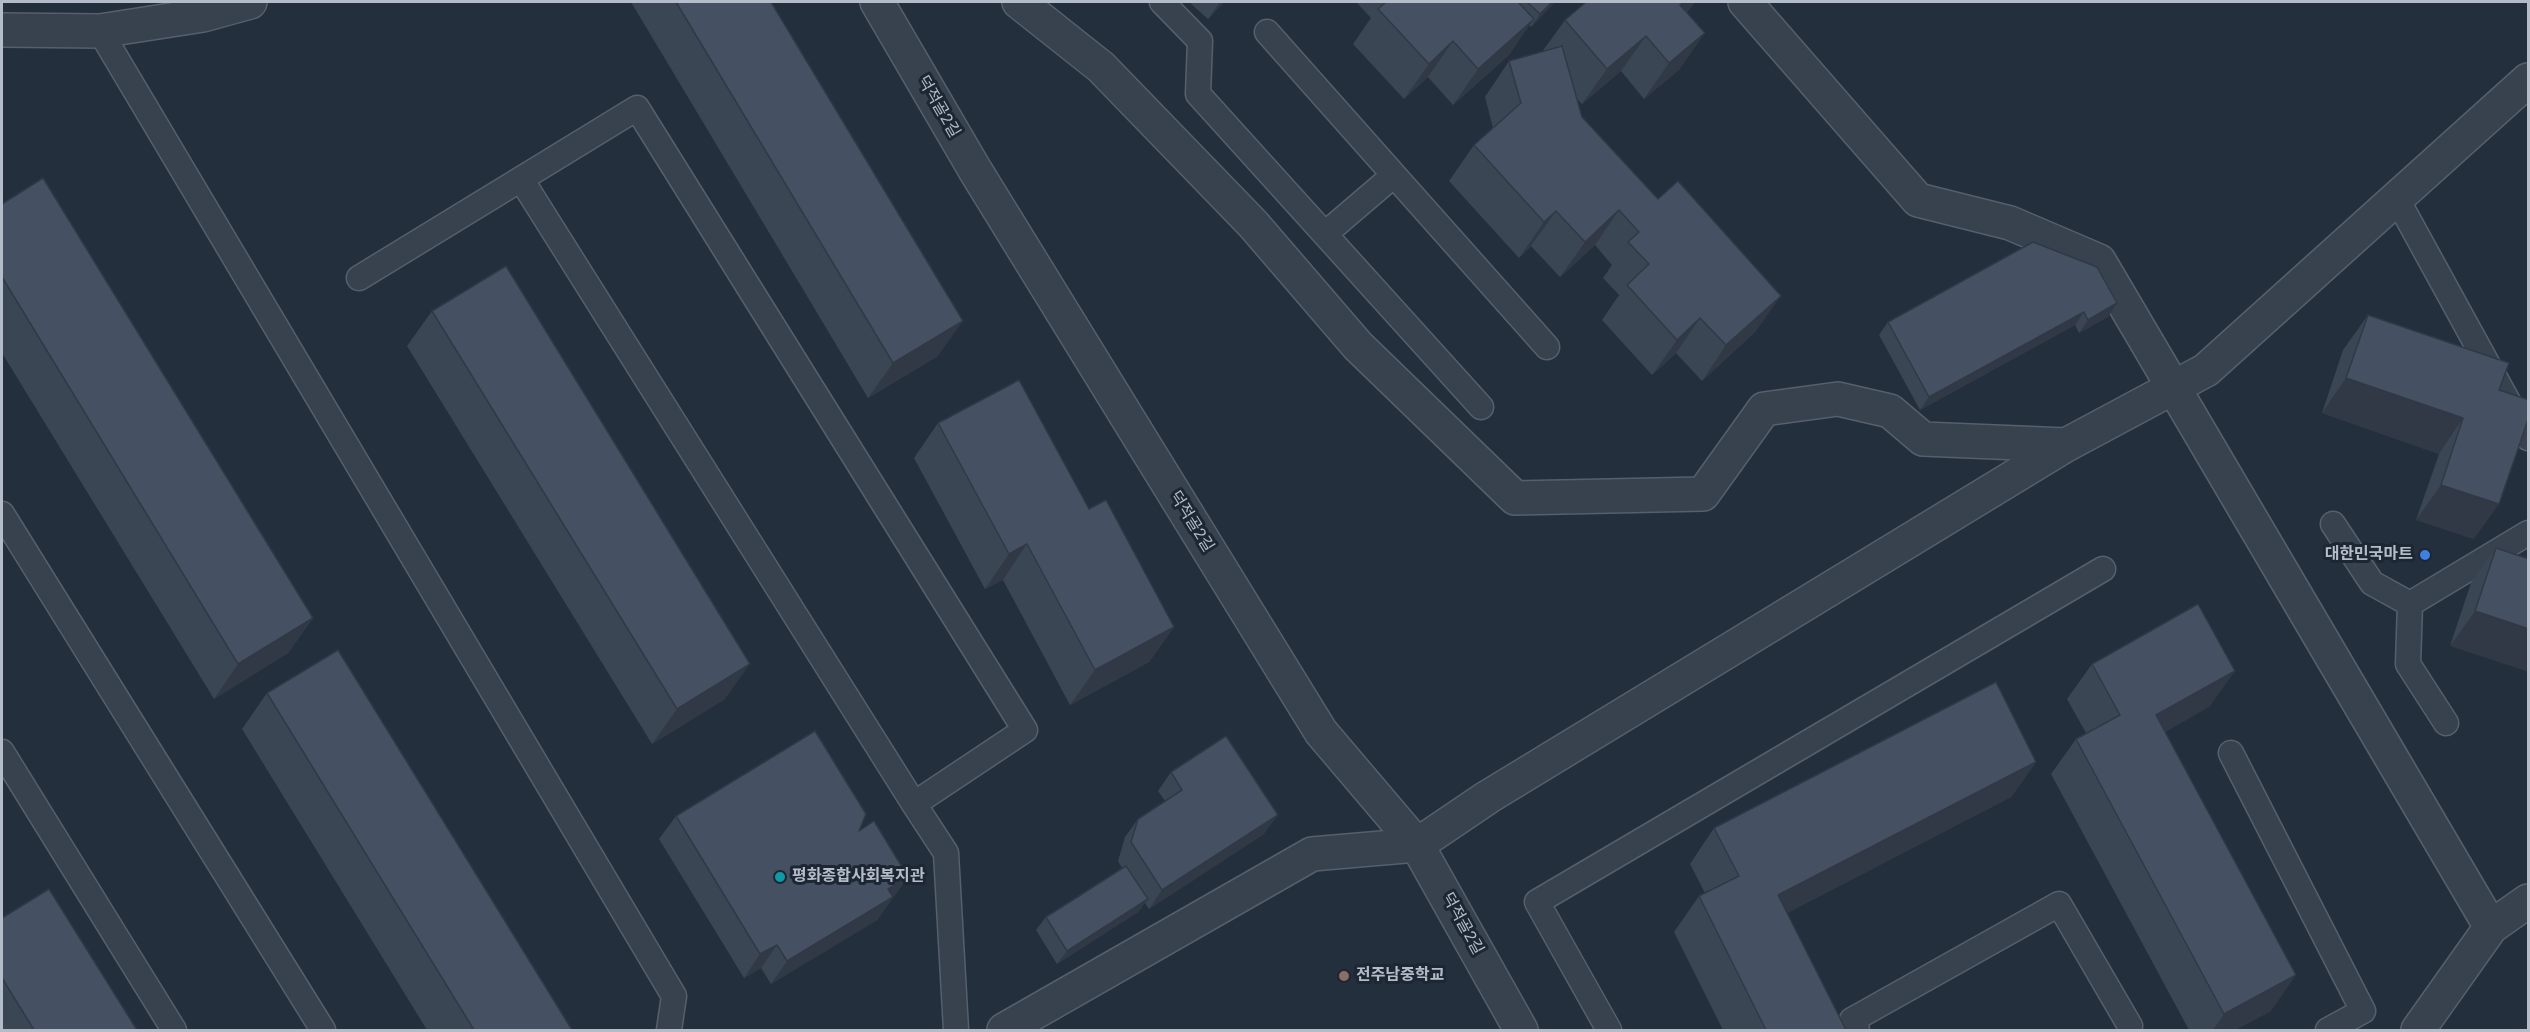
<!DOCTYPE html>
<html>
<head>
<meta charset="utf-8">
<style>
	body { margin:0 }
	#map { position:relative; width:2530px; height:1032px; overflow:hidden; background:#242f3e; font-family:Roboto,sans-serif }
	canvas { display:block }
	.frame { position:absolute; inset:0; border:3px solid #b4bcc9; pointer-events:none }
</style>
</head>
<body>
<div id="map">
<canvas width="2530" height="1032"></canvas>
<div class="frame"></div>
</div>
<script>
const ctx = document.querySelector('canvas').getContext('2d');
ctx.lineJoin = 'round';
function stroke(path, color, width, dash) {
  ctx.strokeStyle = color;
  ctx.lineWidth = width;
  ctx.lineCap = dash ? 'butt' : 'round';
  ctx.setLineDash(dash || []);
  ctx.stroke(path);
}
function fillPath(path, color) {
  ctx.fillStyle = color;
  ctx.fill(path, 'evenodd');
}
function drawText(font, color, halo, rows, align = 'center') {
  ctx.font = font + ' Roboto,"Noto Sans KR",sans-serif';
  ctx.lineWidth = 6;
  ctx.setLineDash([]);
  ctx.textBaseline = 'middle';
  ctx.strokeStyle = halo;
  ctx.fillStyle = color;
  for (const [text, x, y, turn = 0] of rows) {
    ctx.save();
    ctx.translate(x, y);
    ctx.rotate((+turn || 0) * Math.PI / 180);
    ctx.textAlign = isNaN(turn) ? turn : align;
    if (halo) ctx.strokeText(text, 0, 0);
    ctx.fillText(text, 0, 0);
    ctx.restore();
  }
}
const service = new Path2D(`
	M1162,2L1200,41L1198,94L1481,407
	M100,31L674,996L669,1030
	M1267,32L1394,175
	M2397,199L2528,438
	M1325,234L1394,175L1547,347
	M359,278L521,179
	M2,514L323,1030
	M2333,524L2372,583L2410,604
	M2446,723L2408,664L2410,604L2528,533
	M2,752L174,1030
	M2231,753L2363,1011L2328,1030
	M914,804L1025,730L637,108L521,179L914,804L946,853L956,1030
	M1609,1030L1537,902L2103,569
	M1857,1030L1852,1020L2059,904L2130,1026`);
const minor = new Path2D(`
	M877,2L975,170L1321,732L1417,845L1521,1030
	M1019,2L1101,67L1253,224L1358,346L1515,498L1703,494L1764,409L1838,399L1890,411L1923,439L2066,445
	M1745,2L1918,200L2010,223L2099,261L2491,927
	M2,30L100,31L203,15L250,2
	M1004,1030L1312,854L1417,845L1488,797L2066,445L2206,370L2528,80
	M2418,1030L2491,927L2528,901`);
stroke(service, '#565f6c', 27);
stroke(minor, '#565f6c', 36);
stroke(service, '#38414e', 24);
stroke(minor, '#38414e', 33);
fillPath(new Path2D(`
	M631,2H771L938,356L868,398Z
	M1189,2H1224L1208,19Z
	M1356,2H1555L1531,27L1529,25L1509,55L1453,105L1428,77L1404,99L1353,44L1371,18Z
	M1695,2L1687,12L1680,69L1644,99L1621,71L1582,104L1577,99L1582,117L1756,331L1702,381L1676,353L1652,375L1602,320L1619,295L1603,278L1612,265L1595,245L1560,277L1531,246L1519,258L1449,181L1474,145L1493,128L1485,97L1509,61L1542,52L1565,20Z
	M2,204L313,618L288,653L214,699L2,353Z
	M2033,242L2108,317L2079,333L2075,325L1920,410L1879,335L1888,322Z
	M432,311L725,699L652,744L407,346Z
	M2368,315L2499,390L2474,539L2416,520L2439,454L2322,413L2343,350Z
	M938,423L1089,509L1174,627L1149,662L1070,705L1003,580L985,589L914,458Z
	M2496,548L2529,559L2450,646L2471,583Z
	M2092,664L2210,706L2165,732L2271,1011L2235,1030H2189L2051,774L2076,739L2086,733L2067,699Z
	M267,693L572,1030H427L242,729Z
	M2036,762L2011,797L1787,913L1846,1030H1723L1674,932L1699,896L1705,893L1690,864L1714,828Z
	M1171,772L1264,834L1149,909L1145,903L1138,912L1057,964L1036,930L1046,917L1122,868L1118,861L1125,837L1138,819L1165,801L1158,791Z
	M676,816L859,831L908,877L877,920L771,984L761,968L744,978L659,839Z
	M2,918L137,1030H2Z`), '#3b4654');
fillPath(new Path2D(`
	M1220,2H1224L1208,19Z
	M1552,2H1555L1531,27L1540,14Z
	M1684,2H1695L1686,14L1680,5Z
	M1534,19L1509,55L1453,105L1478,69Z
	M1705,33L1680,69L1644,99L1669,63Z
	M1646,36L1621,71L1582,104L1607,69Z
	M1453,41L1428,77L1404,99L1429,64Z
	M1619,210L1595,245L1560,277L1585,242Z
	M1556,211L1531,246L1519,258L1544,222Z
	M1781,296L1756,331L1702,381L1726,345Z
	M2117,303L2108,317L2079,333L2088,320Z
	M2084,312L2075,325L1920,410L1929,397Z
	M1700,318L1676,353L1652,375L1677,340Z
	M963,321L938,356L868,398L893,363Z
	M2346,378L2463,418L2439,454L2322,413Z
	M2441,485L2499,504L2474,539L2416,520Z
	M1027,544L1003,580L985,589L1009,554Z
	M2475,611L2529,629V672L2450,646Z
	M313,618L288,653L214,699L238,664Z
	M1174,627L1149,662L1070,705L1095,670Z
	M750,664L725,699L652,744L677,709Z
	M2235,671L2210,706L2132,751L2156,715Z
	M2036,762L2011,797L1753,931L1778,895Z
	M1278,815L1264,834L1149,909L1162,890Z
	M908,877L877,920L771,984L787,961L888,889Z
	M1148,899L1138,912L1057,964L1067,951Z
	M777,945L761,968L744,978L760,954Z
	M2296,975L2271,1011L2235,1030H2213L2224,1014Z`), '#303945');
const building = new Path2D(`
	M676,2H771L963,321L893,363Z
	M1386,2H1518L1534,19L1478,69L1453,41L1429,64L1378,9Z
	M1527,2H1552L1540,14Z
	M1586,2H1684L1680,5L1705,33L1669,63L1646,36L1607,69L1565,20Z
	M1562,46L1582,117L1658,199L1678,181L1781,296L1726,345L1700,318L1677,340L1627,285L1649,264L1628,242L1639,232L1619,210L1585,242L1556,211L1544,222L1474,145L1521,103L1509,61Z
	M43,178L313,618L238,664L2,277V204Z
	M2033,242L2097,267L2117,303L2088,320L2084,312L1929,397L1888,322Z
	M506,266L750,664L677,709L432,311Z
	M2368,315L2509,363L2499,390L2529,400V417L2499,504L2441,485L2463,418L2346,378Z
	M1019,380L1089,509L1106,500L1174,627L1095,670L1027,544L1009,554L938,423Z
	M2496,548L2529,559V629L2475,611Z
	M2198,604L2235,671L2156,715L2296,975L2224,1014L2076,739L2120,715L2092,664Z
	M338,650L572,1030H474L267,693Z
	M1996,682L2036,762L1778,895L1846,1030H1766L1699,896L1739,876L1714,828Z
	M815,731L866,814L859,831L874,821L908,877L888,889L893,897L787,961L777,945L760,954L676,816Z
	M1226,736L1278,815L1162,890L1131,842L1138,819L1182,790L1171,772Z
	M1126,866L1148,899L1067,951L1046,917Z
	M49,889L137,1030H34L2,978V918Z`);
fillPath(building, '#455162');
stroke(building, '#303945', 1.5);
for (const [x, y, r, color] of [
	[2425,555,6,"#3f7fe0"],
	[780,877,6,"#0f9aa8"],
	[1344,976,6,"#8d6e63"]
]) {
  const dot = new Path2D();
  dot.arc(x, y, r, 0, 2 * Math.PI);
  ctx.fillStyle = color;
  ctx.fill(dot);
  stroke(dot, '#1d2633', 2);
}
drawText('16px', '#b4bcc9', '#1d2633', [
	["덕적골2길",938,107,60],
	["덕적골2길",1191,522,58],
	["덕적골2길",1462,924,61]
]);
drawText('bold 16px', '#b4bcc9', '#1d2633', [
	["대한민국마트",2413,555,"right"],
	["평화종합사회복지관",792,877],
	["전주남중학교",1356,976]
], 'left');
</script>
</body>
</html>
